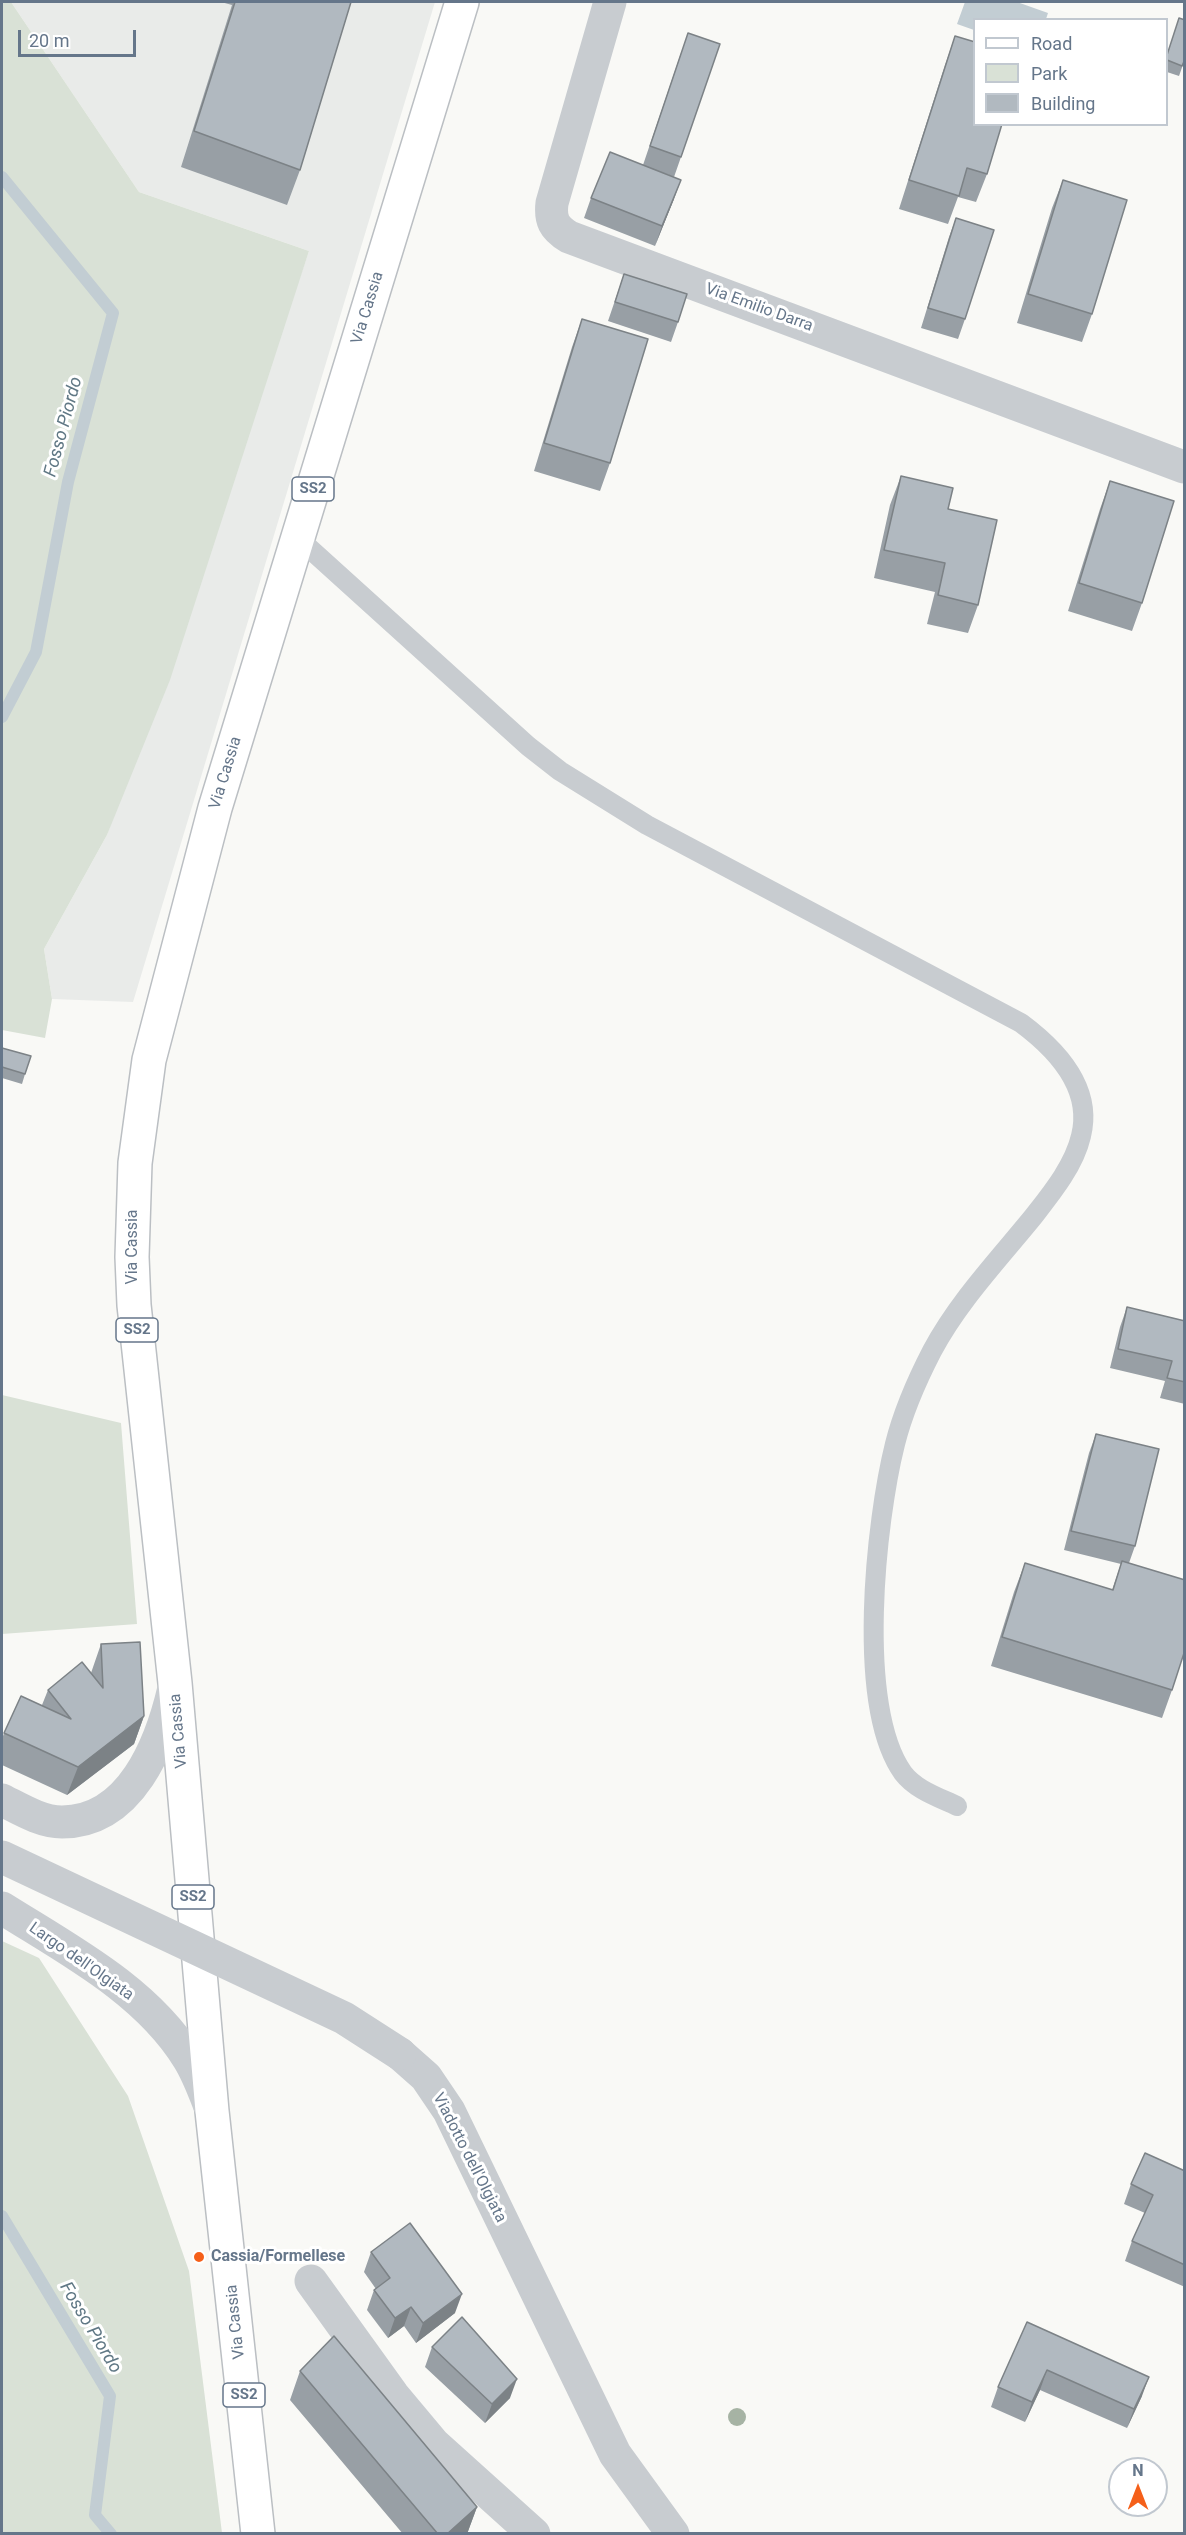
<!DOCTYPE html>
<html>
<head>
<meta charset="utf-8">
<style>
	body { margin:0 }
	#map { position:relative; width:1186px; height:2535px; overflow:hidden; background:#f9f9f6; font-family:Roboto,sans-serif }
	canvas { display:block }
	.frame { position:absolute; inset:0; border:3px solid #65768a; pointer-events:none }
	.legend { position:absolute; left:973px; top:18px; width:195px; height:108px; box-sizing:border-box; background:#fff; border:2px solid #c1c8d0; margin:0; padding:8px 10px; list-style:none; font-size:18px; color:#65768a }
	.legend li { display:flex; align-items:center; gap:12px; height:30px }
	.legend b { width:30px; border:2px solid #c1c8d0 }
	.north { position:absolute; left:1108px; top:2457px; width:60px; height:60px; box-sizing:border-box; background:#fff; border:2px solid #c1c8d0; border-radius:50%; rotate:0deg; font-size:16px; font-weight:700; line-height:24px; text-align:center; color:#65768a }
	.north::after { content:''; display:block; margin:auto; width:21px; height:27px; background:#f5601a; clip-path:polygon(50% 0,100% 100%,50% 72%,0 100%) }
	.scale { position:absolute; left:18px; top:30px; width:118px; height:27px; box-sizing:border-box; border:3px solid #65768a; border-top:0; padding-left:8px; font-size:18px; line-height:21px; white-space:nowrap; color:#65768a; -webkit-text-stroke:4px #fff; paint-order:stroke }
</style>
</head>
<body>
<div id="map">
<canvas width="1186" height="2535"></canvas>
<div class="frame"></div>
<ul class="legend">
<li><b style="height:8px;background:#fff"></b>Road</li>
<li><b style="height:16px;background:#d9e1d6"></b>Park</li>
<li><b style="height:16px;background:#b1b9c0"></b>Building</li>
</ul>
<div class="north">N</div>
<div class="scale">20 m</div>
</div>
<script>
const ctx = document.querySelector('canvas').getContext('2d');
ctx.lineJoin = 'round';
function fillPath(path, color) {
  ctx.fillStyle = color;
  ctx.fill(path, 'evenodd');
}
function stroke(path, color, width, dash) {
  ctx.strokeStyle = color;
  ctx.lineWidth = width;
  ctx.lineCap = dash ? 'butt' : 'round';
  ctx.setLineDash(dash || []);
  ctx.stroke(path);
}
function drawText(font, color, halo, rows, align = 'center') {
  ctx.font = font + ' Roboto,sans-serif';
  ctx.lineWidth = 6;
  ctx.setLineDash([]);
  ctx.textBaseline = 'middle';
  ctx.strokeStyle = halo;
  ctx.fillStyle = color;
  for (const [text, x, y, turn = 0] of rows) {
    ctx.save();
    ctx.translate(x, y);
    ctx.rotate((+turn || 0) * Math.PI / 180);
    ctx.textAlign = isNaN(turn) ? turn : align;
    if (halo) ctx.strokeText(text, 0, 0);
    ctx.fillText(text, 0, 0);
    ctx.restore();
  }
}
fillPath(new Path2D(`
	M11,2H435L133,1002L52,999L44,949L107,835L309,251L139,192Z`), '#e9ebe9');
fillPath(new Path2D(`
	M2,2H11L139,192L309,251L170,680L107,835L44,949L52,999L45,1038L2,1030Z
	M2,1395L121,1423L137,1624L2,1634Z
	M2,1941L39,1958L128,2096L189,2271L222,2533H2Z`), '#d9e1d6');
fillPath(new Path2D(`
	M965,2H1017L1048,13L1046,19L974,20V30L957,24Z`), '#c2cdd3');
stroke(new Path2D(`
	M2,177L113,313L68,482L36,652L2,717
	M2,2216L110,2396L95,2515L111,2534`), '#c2cdd3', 12);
const primary = new Path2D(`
	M258,2534L212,2111L175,1683L134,1305L132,1257L135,1163L149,1060L215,808L462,2`);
stroke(primary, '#bbbfc3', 36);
stroke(new Path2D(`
	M298,538L528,746L560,771L647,825L1021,1023C1056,1049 1093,1088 1081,1136C1074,1166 1051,1194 1033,1217C998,1260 958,1302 932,1351C917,1380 903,1412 895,1444C876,1520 855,1706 903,1773C916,1790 938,1797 957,1806`), '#c8ccd0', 20);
stroke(new Path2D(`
	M610,2L552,203C550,220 554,228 569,237L1184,467
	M2,1800C20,1809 41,1822 62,1822C131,1822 161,1744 174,1688
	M2,1908C67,1949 146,1990 188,2058C197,2072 203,2088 209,2104
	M400,2054L426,2077L449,2111L615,2454L673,2534
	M311,2281L393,2395L434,2444L534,2534`), '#c8ccd0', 33);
stroke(primary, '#fff', 33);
stroke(new Path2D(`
	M2,1857L344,2018L400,2054`), '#c8ccd0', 33);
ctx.fillStyle = '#a6b3a4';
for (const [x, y] of [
	[737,2417]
]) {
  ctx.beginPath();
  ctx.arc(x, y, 9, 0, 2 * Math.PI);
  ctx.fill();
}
fillPath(new Path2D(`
	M221,2H351L300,170L287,205L181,167L232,5Z
	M955,36L987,174L976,202L958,197L948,224L899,209L945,65Z
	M681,53V157L674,177L664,173L674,199L655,246L584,218L591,198L643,165Z
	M1167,54L1185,59L1179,76L1167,72Z
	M1063,180L1092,314L1082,342L1017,323L1052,208Z
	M956,218L965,319L958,339L921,328L949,237Z
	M624,274L678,322L671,342L608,321Z
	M582,319L610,463L600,491L534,471L572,347Z
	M901,476L948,509L978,605L968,633L927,624L935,592L874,578L890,505Z
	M1110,481L1142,603L1132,631L1068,611L1100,509Z
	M2,1048L25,1074L22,1084L2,1078Z
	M1127,1307L1185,1321V1404L1160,1398L1165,1381L1110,1368L1120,1327Z
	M1096,1434L1135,1546L1129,1563L1172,1690L1162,1718L991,1666L1014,1592L1025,1563L1112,1590L1121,1564L1064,1550L1089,1453Z
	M101,1644L144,1716L134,1744L67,1795L2,1765V1739L4,1733L42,1705L48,1690L91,1673Z
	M1185,2171V2287L1125,2261L1132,2241L1145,2213L1124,2204L1131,2184Z
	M371,2252L455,2313L416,2343L404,2326L388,2338L367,2310L374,2290L376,2289L364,2272Z
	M1027,2322L1142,2396L1127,2428L1040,2390L1025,2422L991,2407L998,2387Z
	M432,2347L510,2398L485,2423L425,2367Z
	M300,2371L477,2507L467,2534H403L290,2400Z`), '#989fa5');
fillPath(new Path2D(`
	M681,180L674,199L655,246L662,226Z
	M144,1716L134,1744L67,1795L78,1767Z
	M462,2294L455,2313L416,2343L423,2323Z
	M411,2307L404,2326L388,2338L395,2318Z
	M1047,2370L1040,2390L1025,2422L1032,2402Z
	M1149,2377L1142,2396L1127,2428L1134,2409Z
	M517,2379L510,2398L485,2423L492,2404Z
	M477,2507L467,2534H447Z`), '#7c8286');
const building = new Path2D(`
	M235,2H351L300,170L194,131Z
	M1179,18L1185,20V59L1182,66L1167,60V55Z
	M688,33L720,44L681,157L650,146Z
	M955,36L975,42V124H1002L987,174L967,168L959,196L909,180Z
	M610,152L681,180L662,226L591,198Z
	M1063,180L1127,200L1092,314L1028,294Z
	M956,218L994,230L965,319L928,308Z
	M624,274L687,294L678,322L615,302Z
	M582,319L648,339L610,463L544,443Z
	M901,476L953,488L948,509L997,520L978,605L938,595L945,563L884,550Z
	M1110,481L1174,501L1142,603L1079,583Z
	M2,1048L31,1056L25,1074L2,1067Z
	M1127,1307L1185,1321V1382L1167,1378L1172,1361L1118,1349Z
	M1096,1434L1159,1449L1135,1546L1071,1531Z
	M1122,1561L1185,1580V1650L1172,1690L1002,1637L1025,1563L1113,1590Z
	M140,1642L144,1716L78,1767L4,1733L21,1696L71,1719L48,1690L82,1662L103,1688L101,1644Z
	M1145,2153L1185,2171V2265L1132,2241L1153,2195L1131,2184Z
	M410,2223L462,2294L423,2323L411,2307L395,2318L374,2290L390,2278L371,2252Z
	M462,2317L517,2379L492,2404L432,2347Z
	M1027,2322L1149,2377L1134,2409L1047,2370L1032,2402L998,2387Z
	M334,2336L477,2507L447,2534H438L300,2371Z`);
fillPath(building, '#b1b9c0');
stroke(building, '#7c8286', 1.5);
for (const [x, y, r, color] of [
	[199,2257,6,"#f5601a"]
]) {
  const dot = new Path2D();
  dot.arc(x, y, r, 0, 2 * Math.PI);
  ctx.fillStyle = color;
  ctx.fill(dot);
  stroke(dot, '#fff', 2);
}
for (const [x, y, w] of [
	[313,489,42],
	[137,1330,42],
	[193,1897,42],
	[244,2395,42]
]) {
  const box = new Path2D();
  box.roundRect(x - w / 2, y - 12, w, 24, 4.5);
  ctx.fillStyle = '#fff';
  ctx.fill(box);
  stroke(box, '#65768a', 1.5);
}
drawText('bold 15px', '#65768a', null, [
	["SS2",313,489],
	["SS2",137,1330],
	["SS2",193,1897],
	["SS2",244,2395]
]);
drawText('16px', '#65768a', '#fff', [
	["Via Cassia",368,308,-73],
	["Via Emilio Darra",759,308,20],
	["Via Cassia",226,773,-73],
	["Via Cassia",133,1247,-90],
	["Via Cassia",179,1731,-95],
	["Largo dell'Olgiata",81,1962,35],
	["Viadotto dell'Olgiata",469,2158,63],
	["Via Cassia",236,2322,-96]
]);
drawText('bold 16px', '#65768a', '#fff', [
	["Cassia/Formellese",211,2257]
], 'left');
drawText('italic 18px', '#607885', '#fff', [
	["Fosso Piordo",64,427,-75],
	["Fosso Piordo",90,2328,59]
]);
</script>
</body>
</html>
